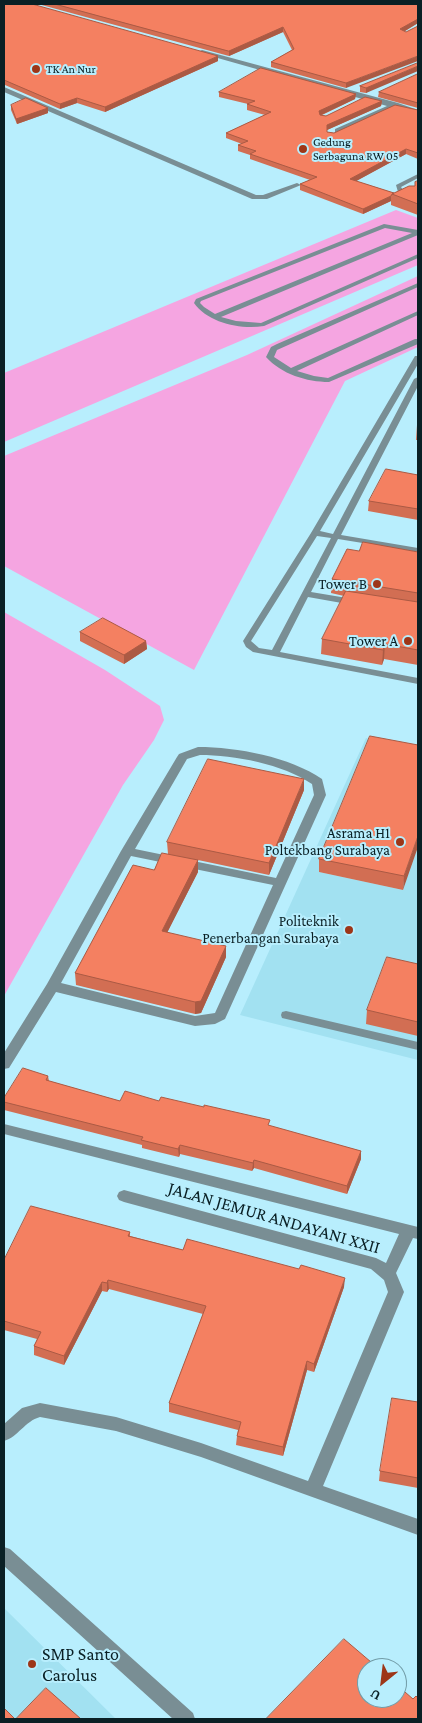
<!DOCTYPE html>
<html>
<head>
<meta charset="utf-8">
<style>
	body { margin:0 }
	#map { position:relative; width:422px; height:1723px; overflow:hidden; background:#b8eefd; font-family:"Crimson Pro",serif }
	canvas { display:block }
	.frame { position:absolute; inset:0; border:5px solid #0a2025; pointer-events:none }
	.north { position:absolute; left:357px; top:1658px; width:50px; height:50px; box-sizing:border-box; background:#b8eefd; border:1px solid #729ca7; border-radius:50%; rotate:209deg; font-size:14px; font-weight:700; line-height:20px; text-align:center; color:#0a2025 }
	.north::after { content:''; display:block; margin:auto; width:18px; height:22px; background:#9d3618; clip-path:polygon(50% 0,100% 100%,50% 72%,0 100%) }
</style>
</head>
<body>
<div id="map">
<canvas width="422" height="1723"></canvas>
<div class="frame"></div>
<div class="north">U</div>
</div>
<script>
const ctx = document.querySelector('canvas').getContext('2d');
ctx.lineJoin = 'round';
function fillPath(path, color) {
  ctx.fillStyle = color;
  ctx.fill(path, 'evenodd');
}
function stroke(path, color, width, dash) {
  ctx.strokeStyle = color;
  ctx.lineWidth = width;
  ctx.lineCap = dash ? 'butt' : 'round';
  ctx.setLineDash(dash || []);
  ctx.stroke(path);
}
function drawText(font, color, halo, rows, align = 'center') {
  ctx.font = font + ' "Crimson Pro",serif';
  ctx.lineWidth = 4;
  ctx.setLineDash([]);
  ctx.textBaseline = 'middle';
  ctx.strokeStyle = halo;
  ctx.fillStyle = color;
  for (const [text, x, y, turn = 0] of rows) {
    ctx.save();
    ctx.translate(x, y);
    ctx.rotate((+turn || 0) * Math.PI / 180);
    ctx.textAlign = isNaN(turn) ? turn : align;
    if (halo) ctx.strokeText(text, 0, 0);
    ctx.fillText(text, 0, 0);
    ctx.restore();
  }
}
fillPath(new Path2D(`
	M366,738L418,750L319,872L403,890L418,847V1060L240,1015Z
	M4,1608L116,1719H4Z`), '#a2e1f1');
fillPath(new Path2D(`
	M396,210L418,218V265L4,442V373Z
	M418,276V347L345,381L194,670L4,566V456L247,355Z
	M4,612L105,670L160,706L164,720L154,740L123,785L4,996Z`), '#f5a5e1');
fillPath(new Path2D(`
	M418,174V178L401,187L403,190L413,194V196L398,192L396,185Z
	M384,224L418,230V235L221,317L236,321L261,323L416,255L418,254V258L264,326C241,330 208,323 194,303L196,299ZM385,228L412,233L215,314L204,307L200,303L201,301Z
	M418,283V287L277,350L274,357L291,368L418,311V315L297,371L314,376L328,378L415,339H418V344L329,382C307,382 281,374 266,357L271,347L277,344Z
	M415,356H418V364L320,531L333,534L414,379L418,377V386L341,535L418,548V552L338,539L311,592L353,599L357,602L353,605L308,597L280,652L418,678V684L253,652L246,647L243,641L311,533ZM317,536L331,538L272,650L259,648L251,641Z
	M286,1011L418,1042V1050L282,1018L281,1015L282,1012Z`), '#798e94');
fillPath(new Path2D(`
	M202,50L398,103L418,110V114L395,108L341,133H335V129L387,106L200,53V51Z
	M4,87L256,195H263L297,183L301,185L267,199H252L4,92Z
	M198,747C237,747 290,757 322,779L326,795L225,1019L215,1024L195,1026L56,992L9,1068L4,1069V1053L47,984L121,851L177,757L179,754ZM200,755C234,755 283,764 312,784L314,795L276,878L135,849L187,759ZM131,856L273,885L215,1013L195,1016L61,983Z
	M4,1124L418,1227V1239L413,1238L396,1273L404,1292L323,1486L418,1519V1535L201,1457L116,1431L40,1417C25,1421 18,1437 4,1441V1424L22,1408L40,1403L116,1417L201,1443L308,1481L388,1292L384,1280L371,1269L124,1202L119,1200L117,1196L119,1192L124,1190L376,1258L386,1263L399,1234L4,1134Z
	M4,1547L10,1549L193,1713L195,1719H173L4,1566Z`), '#798e94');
fillPath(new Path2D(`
	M4,4L218,61L105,112L77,103L60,109L5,85L4,86Z
	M38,4H418V23L405,31L346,88L271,67V62L292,50L283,32L229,56Z
	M418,63L366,93L360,92V86Z
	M418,74V108L378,97L379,92Z
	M219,92L356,94L355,99L322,115L326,116L382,101L381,106L327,130V132L334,133L418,110V159L406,154L356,181L394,193L415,186L418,181V215L391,205V201L363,214L300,190V184L310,180L250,159V155L238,151V145L242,144L226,138V133L265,115L247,110V104H248L219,97Z
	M11,105L48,108V113L17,124L11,110Z
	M418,423V440H416L417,425Z
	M418,475V520L368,511L369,501Z
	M359,551L418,552V665L384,659L382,665L321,654L322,639L344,596L331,593L332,579Z
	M80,632L146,641L147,649L124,664L80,641Z
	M418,745L403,890L319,872V859Z
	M304,790L269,875L198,860V872L167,932L226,957L201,1013L195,1014L76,985L75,973L154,870L168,854L167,842Z
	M418,964V1036L366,1024L367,1010Z
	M48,1076L49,1081L120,1101H159L269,1126L361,1151V1159L347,1194L254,1168L252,1171L180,1154L179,1157L142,1148V1145L4,1110V1098Z
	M130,1232V1236L183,1250L344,1287L314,1372L307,1370L283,1456L236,1445L237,1436L238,1430L169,1412V1403L203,1314L109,1289L107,1292L102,1291L64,1365L34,1355V1346L37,1339L4,1330V1260Z
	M418,1401V1488L379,1481L380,1471Z`), '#d26e53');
fillPath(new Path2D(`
	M418,19V23L400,34V29Z
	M283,27V32L229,56V51Z
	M218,56V61L105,112V107Z
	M418,56V61L346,88V83Z
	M418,66V71L366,93V88Z
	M356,94L355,99L319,116V111Z
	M77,98V103L60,109V104Z
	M382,101L381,106L327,130V125Z
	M48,108V113L17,124L16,119Z
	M406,149V154L349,185L350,179Z
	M391,196V201L363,214V209Z
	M146,641L147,649L124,664V655Z
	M385,644L384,659L382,665L383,650Z
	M304,779V790L269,875V863Z
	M418,836V847L403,890L404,876Z
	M198,860V872L162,943V931Z
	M226,946V957L201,1013L195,1014V1002Z
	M180,1145V1154L179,1157L178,1149Z
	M361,1151V1159L347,1194V1186Z
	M254,1160V1168L252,1171L253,1163Z
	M345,1278L344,1287L314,1372V1364Z
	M108,1280L109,1289L107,1292V1283Z
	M102,1282V1291L64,1365V1356Z
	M307,1361V1370L283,1456V1447Z`), '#ab5a44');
const building = new Path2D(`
	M4,4H32L218,56L105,107L77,98L60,104L4,80V81Z
	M55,4H418V19L400,29L406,32L418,26V56L346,83L271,62L294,49L283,27L229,51Z
	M418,63V66L366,88L360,86Z
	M261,68L356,94L319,111L320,115L326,116L365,97L382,101L327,125V132L334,133L395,105L418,110V153L406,149L350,179L394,193L392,194L391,196L363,209L300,184L317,177L250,154L256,151L238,145L248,141L226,133L271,112L247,104L255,101L219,92Z
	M418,74V103L379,92Z
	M26,98L48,108L16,119L11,105Z
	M418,181V204L392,194L409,186H415V182Z
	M386,469L418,475V509L369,501Z
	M363,542L418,552V593L332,579L347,549L359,551Z
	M346,591L418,602V650L385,644L383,650L322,639Z
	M103,618L146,641L124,655L80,632Z
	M370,736L418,745V836L404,876L319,859Z
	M208,759L304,779L269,863L167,842Z
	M162,853L198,860L162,931L226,946L201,1001L195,1002L75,973L133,865L154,870Z
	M387,957L418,964V1022L367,1010Z
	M23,1068L48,1076L46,1080L120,1101L125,1091L159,1101L161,1097L204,1107V1105L270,1120L268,1125L361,1151L347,1186L254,1160L253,1163L180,1145L178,1149L141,1140L143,1137L4,1102V1098Z
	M31,1206L130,1232L128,1236L183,1250L187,1239L299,1269L301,1265L345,1278L314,1364L307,1361L283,1447L237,1436L241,1422L169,1403L206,1306L108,1280L107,1283L102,1282L64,1356L34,1346L41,1332L4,1321V1260Z
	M392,1398L418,1402V1401V1478L380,1471Z
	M344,1639L378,1668H367V1698H397V1685L413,1699L416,1696L418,1698V1719H266Z
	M46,1688L81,1719H16Z
	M4,1708L15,1719H4Z`);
fillPath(building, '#f48061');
stroke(building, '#ab5a44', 1);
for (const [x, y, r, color] of [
	[36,69,5,"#9d3618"],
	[303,149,5,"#9d3618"],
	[377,584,5,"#9d3618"],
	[408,641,5,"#9d3618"],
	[400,842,5,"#9d3618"],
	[349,930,5,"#9d3618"],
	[32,1664,5,"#9d3618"]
]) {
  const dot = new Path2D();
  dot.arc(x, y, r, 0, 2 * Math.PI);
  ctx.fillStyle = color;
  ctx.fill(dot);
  stroke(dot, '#b8eefd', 2);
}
drawText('12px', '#0a2025', '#b8eefd', [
	["TK An Nur",46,69],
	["Gedung",313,142],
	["Serbaguna RW 05",313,156]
], 'left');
drawText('15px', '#0a2025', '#b8eefd', [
	["Tower B",367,584],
	["Tower A",398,641],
	["Asrama H1",390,833],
	["Poltekbang Surabaya",390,850],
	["Politeknik",339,921],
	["Penerbangan Surabaya",339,938]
], 'right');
drawText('18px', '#0a2025', '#b8eefd', [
	["JALAN JEMUR ANDAYANI XXII",274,1218,16]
]);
drawText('18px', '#0a2025', '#b8eefd', [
	["SMP Santo",42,1654],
	["Carolus",42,1675]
], 'left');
</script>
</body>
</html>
